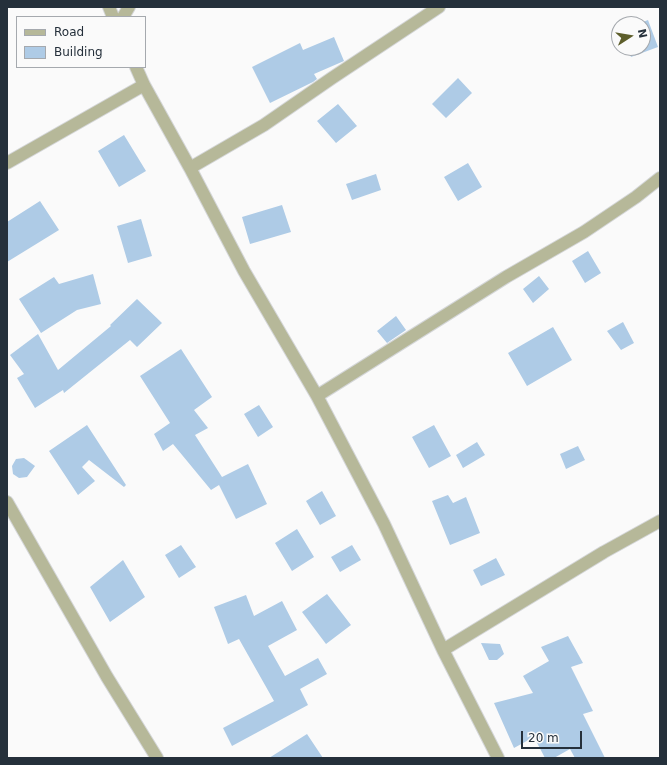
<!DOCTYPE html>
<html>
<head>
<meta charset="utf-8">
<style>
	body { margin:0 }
	#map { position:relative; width:667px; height:765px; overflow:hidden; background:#fafafa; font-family:"DejaVu Sans",sans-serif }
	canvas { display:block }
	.frame { position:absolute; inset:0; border:8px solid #25303b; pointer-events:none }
	.legend { position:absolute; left:16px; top:16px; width:130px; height:52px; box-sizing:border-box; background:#fafafa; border:1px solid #a5a9ae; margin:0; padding:5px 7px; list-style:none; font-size:12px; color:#25303b }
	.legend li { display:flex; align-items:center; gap:8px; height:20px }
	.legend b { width:20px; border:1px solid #a5a9ae }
	.north { position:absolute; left:611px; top:16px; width:40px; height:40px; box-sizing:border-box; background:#fafafa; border:1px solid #a5a9ae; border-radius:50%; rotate:78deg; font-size:11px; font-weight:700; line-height:16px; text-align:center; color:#25303b }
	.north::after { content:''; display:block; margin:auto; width:14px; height:18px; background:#5d5e2b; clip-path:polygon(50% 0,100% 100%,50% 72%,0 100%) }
	.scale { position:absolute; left:521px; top:731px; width:61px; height:18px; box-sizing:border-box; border:2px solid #25303b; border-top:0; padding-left:5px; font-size:12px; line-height:14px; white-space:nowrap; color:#25303b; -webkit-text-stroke:3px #fafafa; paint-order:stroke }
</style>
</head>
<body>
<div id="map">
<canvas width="667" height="765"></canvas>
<div class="frame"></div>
<ul class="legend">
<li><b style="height:5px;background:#b6b899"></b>Road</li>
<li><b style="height:11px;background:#aecbe6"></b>Building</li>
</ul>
<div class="north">N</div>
<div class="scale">20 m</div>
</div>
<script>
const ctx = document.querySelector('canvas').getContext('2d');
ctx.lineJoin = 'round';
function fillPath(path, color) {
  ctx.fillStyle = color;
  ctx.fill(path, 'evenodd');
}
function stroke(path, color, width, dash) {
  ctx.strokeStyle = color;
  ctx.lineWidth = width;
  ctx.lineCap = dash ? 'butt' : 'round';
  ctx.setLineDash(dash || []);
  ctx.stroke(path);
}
fillPath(new Path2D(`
	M648,20L658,47L631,57L628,48H643V24H638Z
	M334,37L344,61L314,74L317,79L313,82L270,103L252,67L300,43L303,50Z
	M458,78L472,93L446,118L432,104Z
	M338,104L357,126L336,143L317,121Z
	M124,135L146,171L119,187L98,151Z
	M468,163L482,187L458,201L444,177Z
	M376,174L381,190L352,200L346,184Z
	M40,201L59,230L7,262V222Z
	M282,205L291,232L250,244L242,217Z
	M141,219L152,256L128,263L117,226Z
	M588,251L601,273L585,283L572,261Z
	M93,274L101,304L77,310L41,333L19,299L54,277L59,284Z
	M539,276L549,289L533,303L523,289Z
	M137,299L162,323L137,347L130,340L64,393L63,390L35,408L17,378L24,374L10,355L38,334L58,370L111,326L110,325Z
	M396,316L406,330L387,343L377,331Z
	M623,322L634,343L621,350L607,331Z
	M553,327L572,360L527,386L508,353Z
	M181,349L212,397L194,410L208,428L195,435L222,477L248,464L267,504L236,519L219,485L211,490L173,444L163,451L154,434L170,423L140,376Z
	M259,405L273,427L258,437L244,414Z
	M87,425L126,485L124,487L89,460L82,467L95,481L78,495L49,451Z
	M434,425L451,456L429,468L412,437Z
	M477,442L485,455L463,468L456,455Z
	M578,446L585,460L566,469L560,454Z
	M24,458L35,466L27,477L19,478L13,474L12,466L16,459Z
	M322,491L336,516L320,525L306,501Z
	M448,495L453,503L466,497L480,533L450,545L432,501Z
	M297,529L314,557L292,571L275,543Z
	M181,545L196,567L179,578L165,555Z
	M352,545L361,560L340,572L331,557Z
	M496,558L505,575L481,586L473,570Z
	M123,560L145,597L110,622L90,587Z
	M327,594L351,625L326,644L302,612Z
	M246,595L254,616L282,601L297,630L268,646L285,676L318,658L327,674L300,689L308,705L232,746L223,728L274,701L239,639L228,644L214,607Z
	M568,636L583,663L571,667L593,711L583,714L605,758H575L570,749L554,758H545L534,737L514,748L494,703L533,693L523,676L549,661L541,647Z
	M481,643L500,644L504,654L497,660H489Z
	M307,734L323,758H269Z`), '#aecbe6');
const street = new Path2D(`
	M109,7L113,17
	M123,17L129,7
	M136,67L144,85L190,168L244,271L317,396L384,524L443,650L498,758
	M7,163L144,85
	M190,168L264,125L332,78L439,7
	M317,396L506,277L584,232L636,197L660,178
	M7,502L107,677L157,758
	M443,650L604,552L660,521`);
stroke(street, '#d4d6d8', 14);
stroke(street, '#b6b899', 12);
</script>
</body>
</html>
